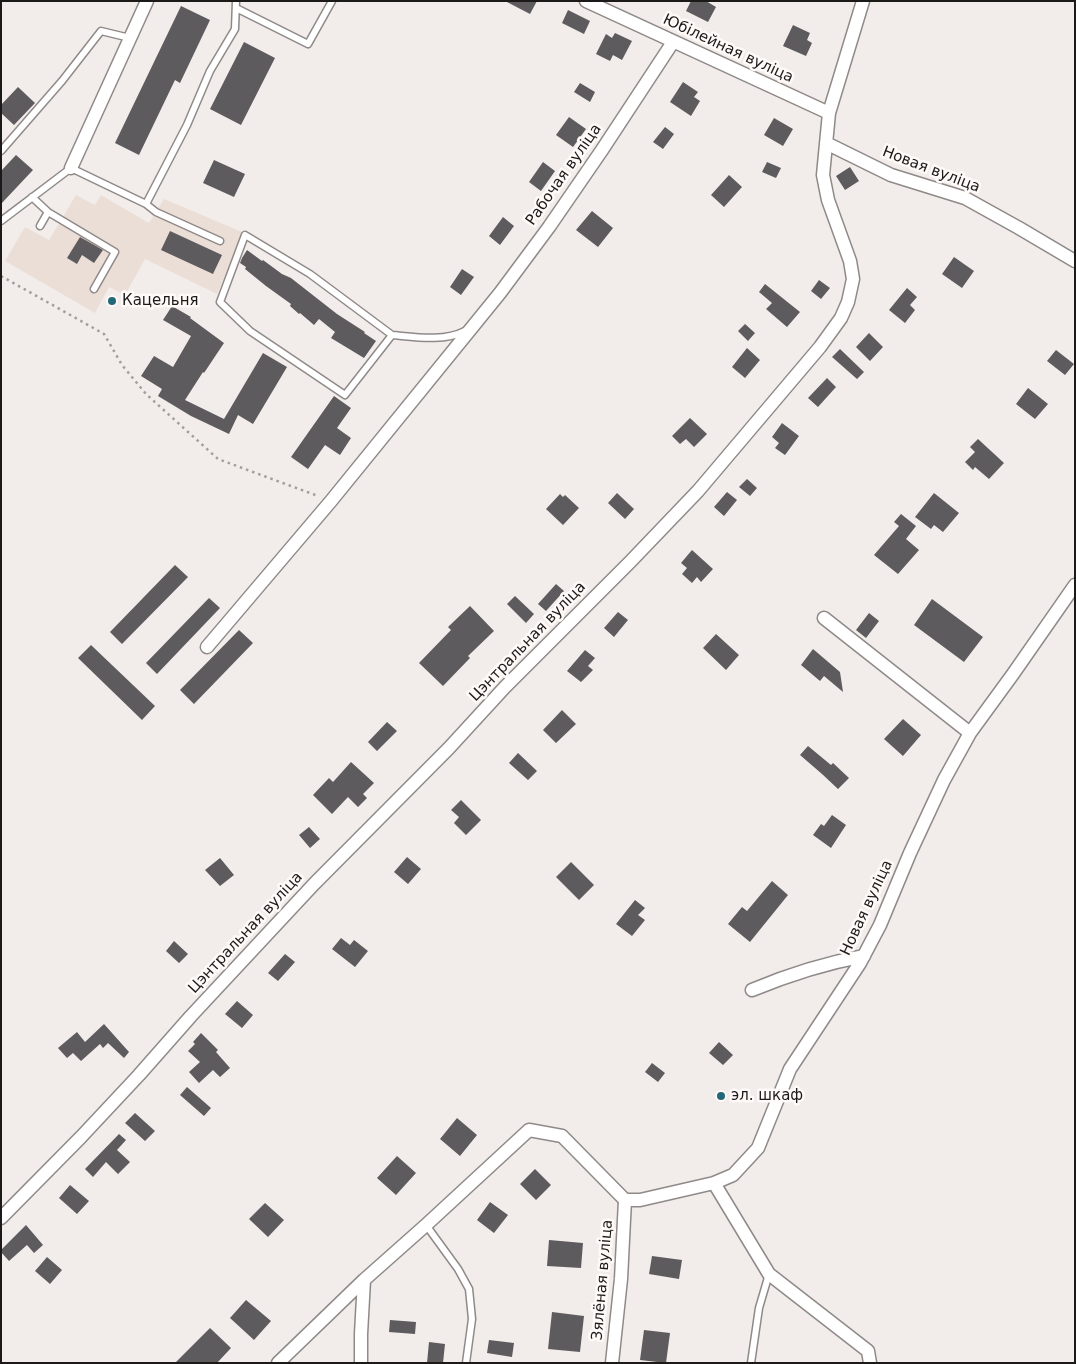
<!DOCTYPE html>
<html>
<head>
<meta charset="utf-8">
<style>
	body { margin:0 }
	#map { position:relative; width:1076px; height:1364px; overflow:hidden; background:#f2edea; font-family:"DejaVu Sans",sans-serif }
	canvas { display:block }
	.frame { position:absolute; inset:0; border:2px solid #1c1a19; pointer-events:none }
</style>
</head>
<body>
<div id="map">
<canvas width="1076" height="1364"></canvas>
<div class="frame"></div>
</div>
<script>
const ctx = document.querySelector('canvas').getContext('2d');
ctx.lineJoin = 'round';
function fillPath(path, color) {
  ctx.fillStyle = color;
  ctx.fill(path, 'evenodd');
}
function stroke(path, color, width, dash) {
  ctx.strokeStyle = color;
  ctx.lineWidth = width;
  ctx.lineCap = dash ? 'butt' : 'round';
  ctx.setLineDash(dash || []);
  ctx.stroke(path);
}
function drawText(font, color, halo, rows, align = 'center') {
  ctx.font = font + ' "DejaVu Sans",sans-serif';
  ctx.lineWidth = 5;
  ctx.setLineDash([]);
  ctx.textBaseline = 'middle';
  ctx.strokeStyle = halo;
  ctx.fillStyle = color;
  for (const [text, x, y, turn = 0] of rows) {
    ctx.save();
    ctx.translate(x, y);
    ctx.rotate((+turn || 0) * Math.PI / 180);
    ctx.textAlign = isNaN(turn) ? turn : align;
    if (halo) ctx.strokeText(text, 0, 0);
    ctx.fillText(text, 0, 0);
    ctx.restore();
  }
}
fillPath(new Path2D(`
	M76,195L95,205L101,195L149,223L164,199L242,232L241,237L217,294L145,259L125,295L109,287L95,313L5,261L25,227L49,240Z`), '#ebded7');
fillPath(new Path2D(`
	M505,1H537L530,14Z
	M691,1H706L716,7L708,22L686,11Z
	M181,6L210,20L180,83L175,80L139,155L115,143Z
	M568,10L590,21L584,34L562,23Z
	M793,25L810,33L807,40L812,43L806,56L783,46Z
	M615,33L632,41L622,60L613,55L610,61L596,54L606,34L612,38Z
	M244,42L275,58L241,125L210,109Z
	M683,82L698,92L694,97L700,101L691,116L670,102Z
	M580,83L595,92L590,102L574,92Z
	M18,87L35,103L14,125L1,113V105Z
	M569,117L586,129L573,147L556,135Z
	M774,118L793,129L783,146L764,135Z
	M665,127L674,134L663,149L653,142Z
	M16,155L33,170L1,204V171Z
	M214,160L245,174L234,197L203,183Z
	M543,162L555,171L541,191L529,182Z
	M767,162L781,168L776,178L762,172Z
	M850,167L859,181L845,190L836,176Z
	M729,175L742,187L724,207L711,195Z
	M592,211L613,228L598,247L576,230Z
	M503,217L514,226L500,245L489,236Z
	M170,231L222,255L213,274L161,250Z
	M80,237L103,250L94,263L82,255L77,264L67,258Z
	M247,250L262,261L263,260L282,274L291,278L337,314L365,332L364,333L376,341L364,358L331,338L335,332L319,319L314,325L300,313L299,314L290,306L291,304L266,286L245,269L246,267L240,263L242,258Z
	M954,257L974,271L962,288L942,274Z
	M462,269L474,277L461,295L450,287Z
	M819,280L830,288L821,299L811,291Z
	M765,284L800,312L787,327L766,309L772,303L759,292Z
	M907,288L917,297L910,305L915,310L905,323L889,310Z
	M172,306L191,317L190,318L224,343L204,373L203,372L185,400L224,419L263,353L287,367L253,424L238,415L229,434L191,416L158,396L162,389L141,376L154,356L173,367L191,336L163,320Z
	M745,324L755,333L748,341L738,331Z
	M869,333L883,347L870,361L856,347Z
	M747,348L760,360L745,378L732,367Z
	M840,349L864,372L857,379L832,357Z
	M1056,350L1074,364L1065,375L1047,361Z
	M827,378L836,387L818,407L808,398Z
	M1028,388L1048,404L1035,419L1016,404Z
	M334,396L351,408L337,428L351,438L340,455L325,445L308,469L291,457Z
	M690,418L707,434L694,447L686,439L680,444L672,436Z
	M782,423L799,436L785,455L775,448L779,443L772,437Z
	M978,439L1004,463L989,479L975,467L973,470L965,462L975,452L970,447Z
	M747,479L757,488L750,496L739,487Z
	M727,492L737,500L724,516L714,507Z
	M617,493L634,509L625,519L608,503Z
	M934,493L959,513L943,532L934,525L931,529L915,517Z
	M560,494L563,497L565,495L579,508L563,525L546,509Z
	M901,514L916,526L906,539L919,550L898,574L874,555L899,526L894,522Z
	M692,550L713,569L701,582L697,577L692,583L682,574L687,568L681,563Z
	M175,565L188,577L122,644L110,632Z
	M556,584L564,591L546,611L538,604Z
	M515,596L534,614L526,623L507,604Z
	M209,598L220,608L157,674L146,663Z
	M932,599L983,637L964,662L914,625Z
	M470,606L494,631L468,656L470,658L443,686L419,663L451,630L448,627Z
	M618,612L628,620L614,637L604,628Z
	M869,613L879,621L866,638L856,630Z
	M239,630L253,643L194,704L180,690Z
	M716,634L739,655L726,670L703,648Z
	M91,645L155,706L142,720L78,658Z
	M813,649L840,672L843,692L824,676L820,681L801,665Z
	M585,650L595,658L588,666L593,670L581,682L567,671Z
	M562,710L576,724L556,743L543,730Z
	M903,719L921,735L903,756L884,739Z
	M387,722L397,731L377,751L368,742Z
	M808,746L831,765L833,763L849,778L838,789L822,774L800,755Z
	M518,753L537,771L528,780L509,763Z
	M351,762L374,783L363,794L367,798L358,807L348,797L332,814L313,795L329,778L333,782Z
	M461,800L481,820L466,835L454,823L459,817L451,810Z
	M832,815L846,825L831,848L813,835L821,824L824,826Z
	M309,827L320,839L310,848L299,835Z
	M407,857L421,869L408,884L394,872Z
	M220,858L234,875L220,886L205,870Z
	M571,862L594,885L579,900L556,877Z
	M772,881L788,895L750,942L728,924L742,907L747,911Z
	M635,900L645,908L638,915L645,920L632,936L616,924Z
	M341,938L350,945L354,940L368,951L355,967L332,949Z
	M174,941L188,954L179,963L166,951Z
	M285,954L295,962L278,981L268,973Z
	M237,1001L253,1015L242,1028L225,1014Z
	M104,1024L129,1052L124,1058L108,1043L103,1048L100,1044L81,1061L73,1053L67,1058L58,1048L77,1032L85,1042Z
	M201,1033L218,1050L216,1052L230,1068L220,1077L213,1070L199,1083L189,1072L200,1062L188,1051L195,1044L193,1042Z
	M719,1042L733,1055L723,1065L709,1053Z
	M652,1063L665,1073L658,1082L645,1072Z
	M187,1087L211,1108L204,1116L180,1095Z
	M135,1113L155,1131L145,1141L125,1123Z
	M457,1118L477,1135L460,1156L440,1139Z
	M119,1134L126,1140L117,1150L130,1162L118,1174L106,1162L93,1177L85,1169Z
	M397,1156L416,1173L396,1195L377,1178Z
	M535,1169L551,1185L536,1200L520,1184Z
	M70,1185L89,1201L77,1214L59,1198Z
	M490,1202L508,1215L494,1233L477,1220Z
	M265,1203L284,1220L268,1237L249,1219Z
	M26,1225L43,1245L34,1253L27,1245L9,1261L1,1252V1250Z
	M549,1240L583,1243L581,1268L547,1266Z
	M652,1256L682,1260L679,1279L649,1274Z
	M47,1257L62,1270L50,1284L35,1271Z
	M246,1300L271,1321L254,1340L230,1318Z
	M552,1312L584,1316L580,1352L548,1349Z
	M390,1320L416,1322L415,1334L389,1332Z
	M210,1328L231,1348L217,1363H175Z
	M644,1330L670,1333L666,1363L640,1360Z
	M489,1340L514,1343L512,1357L487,1353Z
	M429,1342L445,1344L443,1363H427Z`), '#5d5b5e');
const lane = new Path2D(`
	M236,8L308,44L332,1
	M1,151L62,81L101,31L130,38
	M32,197L48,212L115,252L94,289
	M146,204L156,212L220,241
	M1,221L71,168L146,204L187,125L210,71L235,29L236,1
	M40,226L48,212
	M392,335L310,274L245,235L220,302L250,331L345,395L392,335C415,337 444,342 465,331
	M426,1225L458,1269L469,1289L472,1319L466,1363
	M751,1363L759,1308L769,1274`);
const street = new Path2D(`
	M586,1L829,113
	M826,143L891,175L965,198L1019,228L1075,261
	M71,168L147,1
	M824,618L970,733
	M207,647L331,501L500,293L549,227L602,150L673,42
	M752,990C788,975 826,963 864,956
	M714,1183L769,1274L868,1351L870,1363
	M625,1200H640L714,1183L733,1175L758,1148L790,1069L860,963L880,925L910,853L944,780L970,733L1013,674L1075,585
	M1,1218L81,1137L139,1075L191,1016L314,884L449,748L505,687L630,562L698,491L820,347L841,318L848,302L853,279L850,261L828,200L823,175L829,113L863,1
	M278,1363L364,1280
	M361,1363V1334L364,1280L426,1225L529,1130L562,1136L625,1200
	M612,1363L621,1279L625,1200`);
stroke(lane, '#8f8a88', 9);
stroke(street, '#8f8a88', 15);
stroke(new Path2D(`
	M1,276L104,334L122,365L146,394L218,459L318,496`), '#a29e9c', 2.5, [2.5, 4]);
stroke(lane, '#fff', 6);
stroke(street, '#fff', 12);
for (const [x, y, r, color] of [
	[112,301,5,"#226878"],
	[721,1096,5,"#226878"]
]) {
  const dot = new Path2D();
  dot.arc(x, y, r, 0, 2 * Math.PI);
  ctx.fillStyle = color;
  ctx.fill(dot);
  stroke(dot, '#fffaf7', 2);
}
drawText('15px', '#1c1a19', '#fffaf7', [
	["Юбілейная вуліца",728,49,25],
	["Новая вуліца",931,170,21],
	["Рабочая вуліца",564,175,-55],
	["Цэнтральная вуліца",528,642,-46],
	["Новая вуліца",867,908,-65],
	["Цэнтральная вуліца",246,933,-47],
	["Зялёная вуліца",603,1280,-85]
]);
drawText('15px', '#1c1a19', '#fffaf7', [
	["Кацельня",122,301],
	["эл. шкаф",731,1096]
], 'left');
</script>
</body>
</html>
